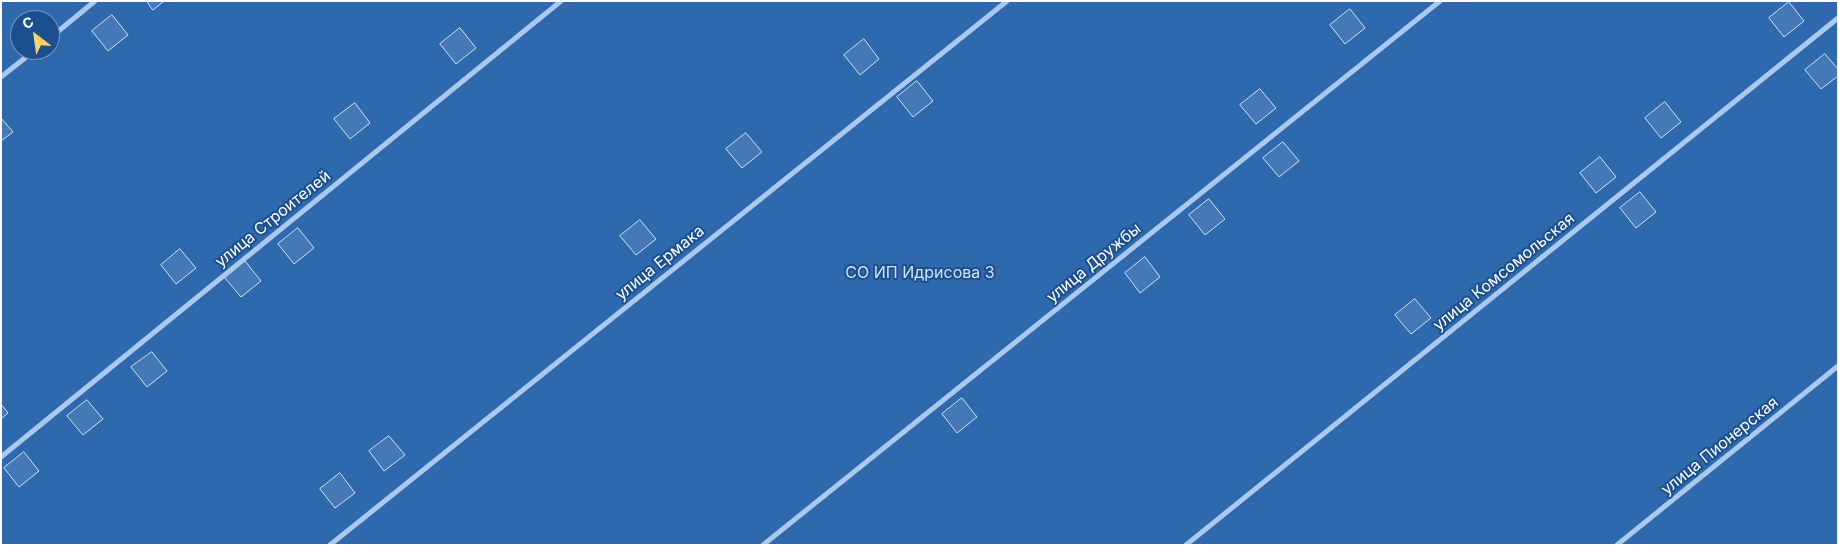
<!DOCTYPE html>
<html>
<head>
<meta charset="utf-8">
<style>
	body { margin:0 }
	#map { position:relative; width:1839px; height:546px; overflow:hidden; background:#1b4f8f; font-family:Inter,sans-serif }
	canvas { display:block }
	.frame { position:absolute; inset:0; border:2px solid #fff; pointer-events:none }
	.north { position:absolute; left:10px; top:10px; width:50px; height:50px; box-sizing:border-box; background:#1b4f8f; border:1px solid #7695bc; border-radius:50%; rotate:330deg; font-size:14px; font-weight:700; line-height:20px; text-align:center; color:#fff }
	.north::after { content:''; display:block; margin:auto; width:18px; height:22px; background:#ffd166; clip-path:polygon(50% 0,100% 100%,50% 72%,0 100%) }
</style>
</head>
<body>
<div id="map">
<canvas width="1839" height="546"></canvas>
<div class="frame"></div>
<div class="north">С</div>
</div>
<script>
const ctx = document.querySelector('canvas').getContext('2d');
ctx.lineJoin = 'round';
function fillPath(path, color) {
  ctx.fillStyle = color;
  ctx.fill(path, 'evenodd');
}
function stroke(path, color, width, dash) {
  ctx.strokeStyle = color;
  ctx.lineWidth = width;
  ctx.lineCap = dash ? 'butt' : 'round';
  ctx.setLineDash(dash || []);
  ctx.stroke(path);
}
function drawText(font, color, halo, rows, align = 'center') {
  ctx.font = font + ' Inter,sans-serif';
  ctx.lineWidth = 4;
  ctx.setLineDash([]);
  ctx.textBaseline = 'middle';
  ctx.strokeStyle = halo;
  ctx.fillStyle = color;
  for (const [text, x, y, turn = 0] of rows) {
    ctx.save();
    ctx.translate(x, y);
    ctx.rotate((+turn || 0) * Math.PI / 180);
    ctx.textAlign = isNaN(turn) ? turn : align;
    if (halo) ctx.strokeText(text, 0, 0);
    ctx.fillText(text, 0, 0);
    ctx.restore();
  }
}
fillPath(new Path2D(`
	M1,1H1838V545H1ZM20,20H50V50H20Z`), '#2e69ad');
const building = new Path2D(`
	M147,1H164L153,10Z
	M1789,2L1804,21L1784,37L1769,18Z
	M1350,9L1365,28L1345,44L1330,25Z
	M112,15L128,35L108,51L92,31Z
	M460,28L476,48L456,64L440,44Z
	M864,39L879,59L860,75L844,55Z
	M1825,54L1838,69V76L1821,89L1805,70Z
	M917,81L933,101L913,117L897,97Z
	M1260,89L1276,108L1256,124L1240,105Z
	M1665,102L1681,122L1661,138L1645,118Z
	M355,103L370,123L350,139L334,119Z
	M1,118L13,132L1,141Z
	M746,133L762,152L742,168L726,149Z
	M1283,142L1299,161L1279,177L1263,158Z
	M1600,157L1616,177L1596,193L1580,173Z
	M1640,192L1656,212L1636,228L1620,208Z
	M1209,199L1225,219L1205,235L1189,215Z
	M640,220L656,239L636,255L620,236Z
	M298,228L314,248L294,264L278,244Z
	M180,249L196,268L176,284L161,265Z
	M1145,257L1160,277L1140,293L1125,273Z
	M245,261L261,281L241,297L225,278Z
	M1415,299L1431,318L1411,334L1395,315Z
	M152,352L167,371L147,387L131,367Z
	M962,398L977,417L957,433L942,414Z
	M87,400L103,419L83,435L67,416Z
	M1,404L8,413L1,419Z
	M389,436L405,455L384,471L369,451Z
	M24,452L39,471L19,487L4,468Z
	M340,473L355,493L335,508L320,489Z`);
fillPath(building, '#4478b7');
stroke(building, '#cfe3fa', 1);
stroke(new Path2D(`
	M50,38L95,1
	M1,77L35,50
	M1,457L561,1
	M330,545L1007,1
	M763,545L1440,1
	M1186,545L1838,18
	M1617,545L1838,366`), '#a9c9ee', 5);
drawText('16px', '#fff', '#1b4f8f', [
	["улица Строителей",273,219,-39],
	["улица Ермака",660,263,-39],
	["улица Дружбы",1094,263,-39],
	["улица Комсомольская",1504,272,-39],
	["улица Пионерская",1720,446,-39]
]);
drawText('16px', '#cfe3fa', '#1b4f8f', [
	["СО ИП Идрисова 3",920,273]
]);
</script>
</body>
</html>
